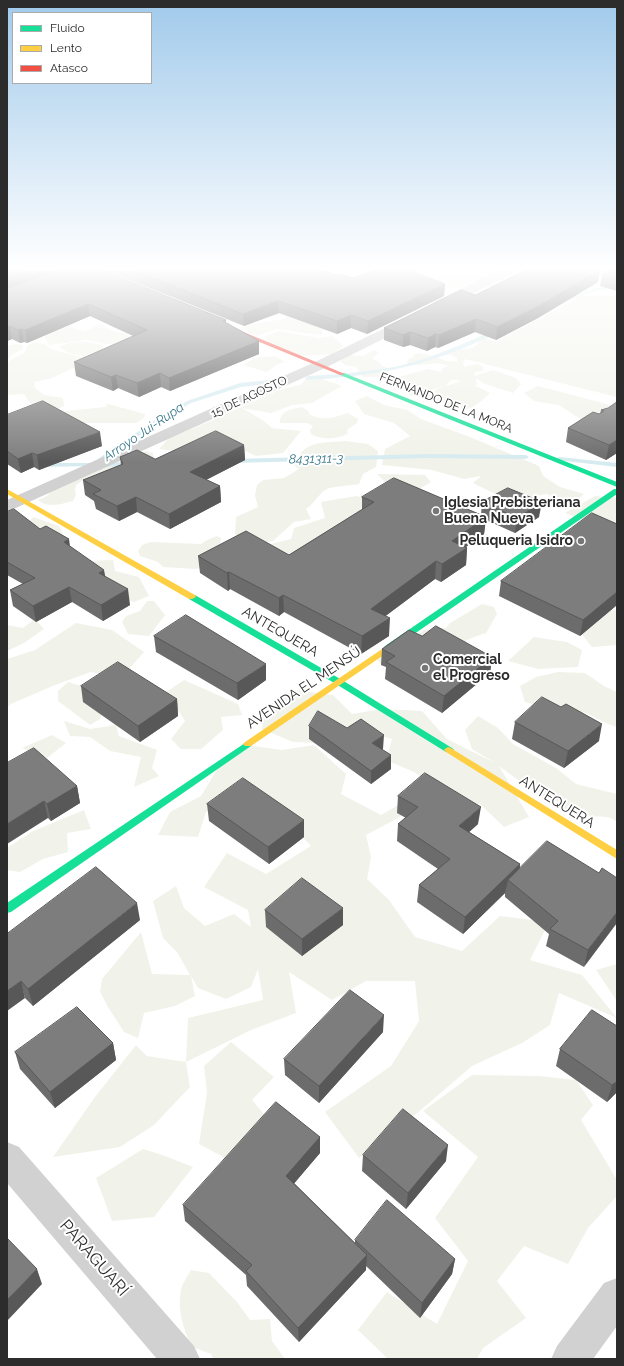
<!DOCTYPE html>
<html>
<head>
<meta charset="utf-8">
<style>
	body { margin:0 }
	#map { position:relative; width:624px; height:1366px; overflow:hidden; background:#fff; font-family:Raleway,sans-serif }
	canvas { display:block }
	.frame { position:absolute; inset:0; border:8px solid #2c2c2c; pointer-events:none }
	.legend { position:absolute; left:12px; top:12px; width:140px; height:72px; box-sizing:border-box; background:#fff; border:1px solid #ababab; margin:0; padding:5px 7px; list-style:none; font-size:12px; color:#2c2c2c }
	.legend li { display:flex; align-items:center; gap:8px; height:20px }
	.legend b { width:20px; border:1px solid #ababab }
</style>
</head>
<body>
<div id="map">
<canvas width="624" height="1366"></canvas>
<div class="frame"></div>
<ul class="legend">
<li><b style="height:5px;background:#16e098"></b>Fluido</li>
<li><b style="height:5px;background:#ffcf43"></b>Lento</li>
<li><b style="height:5px;background:#f24e42"></b>Atasco</li>
</ul>
</div>
<script>
const ctx = document.querySelector('canvas').getContext('2d');
ctx.lineJoin = 'round';
function fillPath(path, color) {
  ctx.fillStyle = color;
  ctx.fill(path, 'evenodd');
}
function stroke(path, color, width, dash) {
  ctx.strokeStyle = color;
  ctx.lineWidth = width;
  ctx.lineCap = dash ? 'butt' : 'round';
  ctx.setLineDash(dash || []);
  ctx.stroke(path);
}
function drawText(font, color, halo, rows, align = 'center') {
  ctx.font = font + ' Raleway,sans-serif';
  ctx.lineWidth = 4;
  ctx.setLineDash([]);
  ctx.textBaseline = 'middle';
  ctx.strokeStyle = halo;
  ctx.fillStyle = color;
  for (const [text, x, y, turn = 0] of rows) {
    ctx.save();
    ctx.translate(x, y);
    ctx.rotate((+turn || 0) * Math.PI / 180);
    ctx.textAlign = isNaN(turn) ? turn : align;
    if (halo) ctx.strokeText(text, 0, 0);
    ctx.fillText(text, 0, 0);
    ctx.restore();
  }
}
fillPath(new Path2D(`
	M462,270H498L482,281L446,289L434,278Z
	M617,295V397L465,359L463,363L464,367L478,364L483,367V371L475,372L474,376L493,370L516,378L521,384L513,393L483,383L476,378L477,385H474L490,393C465,417 462,411 433,399L435,390L461,381C454,379 450,379 446,386L431,390L428,397C420,397 413,398 407,393V389L410,386L395,387L388,380L428,369L441,372L443,368L448,366C435,359 420,369 406,363L408,360L413,357L414,354C431,351 445,365 457,361V358L451,355L443,354L442,351L472,348L477,345L481,339H488L495,342L582,296Z
	M288,313L323,326L322,335L276,329L257,336L239,328L264,322L285,319Z
	M77,320L69,327L85,331L101,324L112,331L127,334L140,344L111,353L112,345L87,340L49,345L42,332Z
	M279,331L318,338L333,336L343,346L332,354L299,356L275,349L264,337Z
	M35,342L44,344L54,350L84,358L79,377L73,368L52,378L34,382L35,388L44,395L63,398L64,406C45,415 35,413 24,394L7,395V362L24,353L28,345Z
	M86,342L103,345V350L86,354L85,357L69,353L59,347L69,343Z
	M15,344L23,345V349L13,354L7,359V346Z
	M374,350L377,351L378,353L373,358V359L379,362L381,365L389,369L388,373L384,377H363L356,367L345,365L341,362L342,359L351,355L363,356Z
	M276,356L285,362L276,365L267,372L243,365L254,358Z
	M316,377L342,386L312,403L292,405L271,413L242,408L264,421L272,428L301,431L283,453L256,456L222,440L192,453L159,449L169,438L211,421L272,393L286,388L301,385L306,378Z
	M538,386L614,406L585,422L559,405L534,401L524,393Z
	M367,396L384,405L407,410L421,419L470,437L539,466L543,476L560,487L584,494L570,506L547,494L530,497L519,502L491,492L473,483L481,476L464,479L432,470L382,465L385,449L410,436L394,423L364,414L355,401Z
	M108,404L145,414L144,418L136,423H77L54,415L67,411L105,407Z
	M302,407L308,411L310,415C326,421 333,418 348,413L358,419L357,423L347,430L348,433C339,440 320,440 311,434L310,430L313,426L307,423H280C279,411 292,409 302,407Z
	M346,441L368,444L378,451L376,467L363,474L359,484C353,485 330,487 327,489C318,494 314,504 306,509L311,519L294,522L273,541L253,544L235,534L236,517L258,507L255,496L257,485L263,480L284,478L299,469L294,465C303,440 322,443 346,441Z
	M146,451L153,453V458L83,480L76,485L75,490L76,495L73,501C61,504 48,509 38,500L47,496L55,487Z
	M377,474L425,475L431,482L416,491L390,487Z
	M356,496L371,499L368,511L286,559L259,547L291,539L294,528L325,518L321,502Z
	M595,496L617,498V532L603,528L565,513Z
	M33,517L59,526L64,537L27,525Z
	M217,536L221,538L219,556L206,567L195,569L163,567L158,562L140,556L138,551L142,545L151,542L201,544L207,540Z
	M113,560L115,571L139,577L149,596L134,602L113,594L85,561Z
	M147,601H154L165,615L149,636L128,634L122,622L126,616L140,611Z
	M482,604L494,607L497,614L485,635V633L467,640L462,646L395,666H382L377,659L424,630L446,628L450,623Z
	M617,609V645L592,647L576,627L607,612Z
	M35,619L44,629L24,643L7,651V625L23,628Z
	M76,623L112,630L144,652L120,679L91,672L55,685L11,704L7,707V659L35,650Z
	M534,637L567,642L582,650L578,667L538,669L508,661Z
	M558,672L585,673L604,686L617,692V727L608,724L586,713L560,708L550,709L525,702L520,686L536,677Z
	M184,680L238,704L242,715L221,717L223,730L201,749H181L171,739L185,721L166,692Z
	M68,682L92,689L105,704L100,719L90,725L58,701V691Z
	M294,690L333,695L352,714L382,709L422,711L447,739L495,763L472,749L465,730L478,716L498,728L513,744L556,768L576,784L617,794V822C603,812 595,820 581,815C551,806 524,784 499,766L529,817L504,827L480,804L463,805L414,772L386,760L392,739L357,729L323,743L293,742L262,729L263,708Z
	M64,721L90,729L116,725L119,736L157,750L152,768L159,776L134,787L141,757L110,751L90,737L70,736Z
	M52,735L66,743L47,758L22,748Z
	M246,745L282,750L314,745L346,774L341,794L381,815L412,797L428,802L366,835L371,857L367,879L389,900L415,937L462,951L500,916L549,922L530,960L582,975L617,1018L559,993L550,1025L522,1043L472,1066L415,1115L359,1158L325,1112L391,1066L419,1021L415,981H366L332,1000L289,972L296,1013L251,1030L186,1062L190,1087L154,1125L120,1147L53,1157L95,1097L136,1045L147,1056L186,1062L188,1018L263,1000L258,969L251,987L226,999L198,988L191,976L195,996L175,1006L144,1013L138,1038L124,1032L108,1007L100,992L102,979L141,932L152,974L190,975L177,952L163,938L153,901L176,886L184,908L205,926L234,914L251,927L248,910L204,887L227,853L266,874L311,846L255,788L206,812L198,837L158,835L170,812L201,796L222,761Z
	M84,810L91,829L67,833L68,852L43,859L20,872L7,870V848L33,831Z
	M617,964V1001L596,970Z
	M231,1042L274,1077L252,1100L279,1132L244,1168L199,1144L207,1093L204,1066Z
	M472,1075L539,1076L576,1080L593,1105L581,1120L617,1180V1196L588,1228L568,1264L524,1246L497,1281L526,1318L483,1348L477,1359H388L358,1330L387,1292L437,1324L468,1261L435,1218L478,1157L423,1111Z
	M143,1149L165,1156L193,1167L154,1217L112,1221L96,1178Z
	M191,1270L209,1273L237,1302L250,1320L270,1319L272,1341L285,1359H213L211,1354L192,1347C183,1329 177,1310 181,1290C182,1283 188,1276 191,1270Z`), '#f1f3ea');
fillPath(new Path2D(`
	M617,285V289L595,291L563,303L560,301L592,289Z
	M494,330L499,331C490,338 476,342 466,347C410,370 367,376 308,380L305,378L308,376C339,374 369,372 399,366C432,358 463,344 494,330Z
	M280,379L282,380V382L241,387L191,403L159,422L96,466L38,467L35,465L38,463H92L155,420L187,401L240,383Z
	M429,454L526,455L529,457L526,459L429,458L231,463L228,461L231,459Z
	M559,457L617,463V467L557,460V458Z
	M132,462L135,464L134,465L106,467L103,465L106,463Z`), '#d6ebf0');
fillPath(new Path2D(`
	M499,270H516L514,273L444,308H434L432,305L434,302Z
	M410,316L415,317L417,320L415,323L325,368L7,512V500L315,362Z
	M7,1142L19,1147L194,1346L200,1359H157L7,1183Z
	M617,1278V1326L593,1359H551L557,1346L604,1283Z`), '#d1d1d1');
fillPath(new Path2D(`
	M340,373H344L617,482V487L340,375Z
	M614,489H617V494L391,650H385L384,648L385,646Z
	M189,595H195L342,680L452,748L454,750L452,752H446L336,684L189,599L188,597Z
	M248,741L253,744L251,746L11,912L7,913V903Z`), '#16e098');
fillPath(new Path2D(`
	M7,489L195,595L196,597L192,599H189L7,494Z
	M388,645L392,648L391,650L251,746H245L243,744L245,742Z
	M449,747L617,850V859L446,752L444,750L446,748Z`), '#ffcf43');
fillPath(new Path2D(`
	M218,323H222L345,374L340,375L218,325Z`), '#f24e42');
fillPath(new Path2D(`
	M7,270L226,320V323L259,354L170,391L161,387L139,397L118,388L113,391L76,376L74,362L133,336L90,316L27,343L24,342L20,343L12,339L7,341Z
	M105,270H323L337,275L353,278L445,284L444,296L367,334L351,328L337,334L279,313L244,326Z
	M617,270V291L600,286L602,275Z
	M598,282L538,318L496,340L475,332L438,348L435,347L427,351L410,345L403,347L384,340V328L475,295Z
	M617,402V453L606,460L566,442L568,428L599,414H600L601,410L608,408Z
	M7,415L102,446L39,470L34,467L21,473L7,464Z
	M244,445L245,460L206,480L220,486L221,502L170,529L137,512L119,521L96,509L94,501L85,495L83,480L121,465L120,457L155,459Z
	M362,497L481,515L482,502L539,517L515,533L486,520L484,534L466,547L467,548L466,565L441,582L435,579L385,616L389,636L361,654L284,612L279,616L230,589L228,591L200,573L198,556L289,555L362,510Z
	M7,512L40,529L70,546L105,576L130,605L103,621L72,602L36,622L13,606L10,590L23,584L7,575Z
	M617,524V605L580,636L499,596L501,581Z
	M154,636L266,680L238,700L156,652Z
	M422,636L492,657L490,673L442,713L385,679L386,667L381,665L382,649Z
	M81,686L177,699L178,716L140,742L83,702Z
	M515,722L599,741L564,768L512,739Z
	M309,726L383,749L382,750L391,755V769L371,784L309,739Z
	M7,763L77,786L80,803L51,821L48,818Z
	M398,796L478,824L469,832L520,864V868L599,873L617,878L584,967L546,946L549,934L505,897V893L463,934L417,902L419,885L438,869L397,841L398,824L406,818L397,813Z
	M207,804L304,837L269,864L209,821Z
	M265,910L343,925L302,956L266,927Z
	M140,920L33,1006L25,998L7,934Z
	M592,1010L617,1092L607,1102L556,1066L560,1049Z
	M383,1032L319,1103L285,1075L284,1059Z
	M113,1043L116,1060L55,1108L20,1069L15,1052Z
	M320,1137V1153L294,1183L355,1243V1240L455,1259L452,1274L420,1318L366,1266V1270L299,1342L247,1286L246,1275L185,1221L183,1205Z
	M363,1155L446,1161L406,1209L362,1171Z`), '#6c6c6c');
fillPath(new Path2D(`
	M26,270H62L7,290V277Z
	M600,270L598,282L538,318L496,340L497,327Z
	M445,284L444,296L367,334L368,321Z
	M278,301L279,313L244,326L243,314Z
	M88,304L90,316L27,343L25,330Z
	M351,315V328L337,334V321Z
	M476,319L475,332L438,348L439,335Z
	M10,326L12,339L7,341V327Z
	M22,329L24,342L20,343L18,330Z
	M410,332V345L403,347V335Z
	M436,334L435,347L427,351L428,338Z
	M259,341V354L170,391L169,378Z
	M160,373L161,387L139,397L137,383Z
	M116,375L118,388L113,391L111,377Z
	M100,432L102,446L39,470L37,455Z
	M617,440V453L606,460L609,445Z
	M244,445L245,460L192,487L190,472Z
	M32,453L34,467L21,473L18,459Z
	M220,486L221,502L170,529L169,514Z
	M136,497L137,512L119,521L117,506Z
	M542,502L539,517L515,533L517,518Z
	M486,517L484,534L450,558L452,541Z
	M69,539L71,554L64,542Z
	M467,548L466,565L441,582L442,564Z
	M436,561L435,579L371,627V609Z
	M104,570L107,585L99,573Z
	M229,572L230,589L228,591L227,573Z
	M69,587L72,602L36,622L33,606Z
	M128,589L130,605L103,621L101,605Z
	M617,592V605L580,636L583,620Z
	M283,595L284,612L279,616V598Z
	M390,618L389,636L361,654L362,636Z
	M492,657L490,673L442,713L444,696Z
	M266,664V680L238,700L237,683Z
	M177,699L178,716L140,742L138,726Z
	M602,724L599,741L564,768L568,751Z
	M384,735L383,749L371,757L372,743Z
	M391,755V769L371,784V771Z
	M77,786L80,803L51,821L47,804Z
	M44,801L48,818L7,844V824Z
	M481,807L478,824L457,843L459,826Z
	M304,820V837L269,864L268,847Z
	M520,864L517,881L508,880L505,893L463,934L465,917Z
	M137,903L140,920L33,1006L28,989Z
	M343,908V925L302,956V939Z
	M617,912V923L584,967L588,950Z
	M21,981L25,998L7,1011V991Z
	M384,1015L383,1032L319,1103V1086Z
	M113,1043L116,1060L55,1108L50,1092Z
	M617,1081V1092L607,1102L612,1085Z
	M320,1137V1153L287,1192L286,1176Z
	M448,1145L446,1161L406,1209L408,1193Z
	M367,1255L366,1270L299,1342L298,1328Z
	M455,1259L452,1274L420,1318L422,1303Z
	M37,1269L42,1284L7,1321V1300Z`), '#585858');
const building = new Path2D(`
	M7,270H26L7,277Z
	M60,270H102L226,320L223,321L259,341L169,378L160,373L137,383L116,375L111,377L74,362L147,330L88,304L25,330L22,329L18,330L10,326L7,327V289Z
	M134,270H323L337,275L339,274L353,278L375,270H409L445,284L368,321L351,315L337,321L278,301L243,314Z
	M526,270H600L539,306L497,327L476,319L439,335L436,334L428,338L410,332L403,335L384,328L461,290L475,295Z
	M609,270H617V280L602,275Z
	M43,401L100,432L37,455L32,453L18,459L7,451V415Z
	M617,402V440L609,445L568,428L593,412L599,414L604,411L601,410L608,408Z
	M216,431L244,445L190,472L220,486L169,514L136,497L117,506L93,494L101,490L83,480L123,464L120,457L137,450L155,459Z
	M394,478L486,517L452,541L467,548L442,564L436,561L371,609L390,618L362,636L283,595L279,598L229,572L227,573L198,556L246,531L289,555L374,502L362,497Z
	M508,488L542,502L517,518L482,502Z
	M14,509L40,529L46,526L69,539L64,542L104,570L99,573L128,589L101,605L69,587L33,606L10,590L35,578L7,562V512Z
	M592,513L617,524V592L583,620L501,581Z
	M186,615L266,664L237,683L154,636Z
	M436,626L492,657L444,696L386,662L395,656L382,649L409,630L422,636Z
	M118,662L177,699L138,726L81,686Z
	M542,697L561,707L566,704L602,724L568,751L515,722Z
	M318,711L347,728L361,719L384,735L372,743L391,755L371,771L309,726Z
	M34,748L77,786L47,804L44,801L7,824V763Z
	M425,773L481,807L459,826L520,864L465,917L419,885L450,859L398,824L418,807L398,796Z
	M243,778L304,820L268,847L207,804Z
	M547,841L599,873L602,868L617,878V912L588,950L550,929L558,921L508,880Z
	M96,867L137,903L28,989L21,981L7,991V934Z
	M302,878L343,908L302,939L265,910Z
	M350,990L384,1015L319,1086L284,1059Z
	M77,1007L113,1043L50,1092L15,1052Z
	M592,1010L617,1026V1081L612,1085L560,1049Z
	M276,1102L320,1137L286,1176L367,1255L298,1328L246,1271L252,1265L183,1205Z
	M403,1109L448,1145L408,1193L363,1155Z
	M387,1200L455,1259L422,1303L355,1240Z
	M7,1238L37,1269L7,1300Z`);
fillPath(building, '#7d7d7d');
stroke(building, '#585858', 1);
const sky = ctx.createLinearGradient(0, 0, 0, 462);
sky.addColorStop(0, '#a1caeb');
sky.addColorStop(0.58, '#fff');
sky.addColorStop(1, '#ffffff00');
ctx.fillStyle = sky;
ctx.fillRect(0, 0, 624, 462);
for (const [x, y, r, color] of [
	[436,511,4,"#767676"],
	[581,541,4,"#767676"],
	[425,668,4,"#767676"]
]) {
  const dot = new Path2D();
  dot.arc(x, y, r, 0, 2 * Math.PI);
  ctx.fillStyle = color;
  ctx.fill(dot);
  stroke(dot, '#fff', 1.5);
}
drawText('12px', '#2c2c2c', '#fff', [
	["15 DE AGOSTO",249,397,-25],
	["FERNANDO DE LA MORA",446,403,22]
]);
drawText('italic 13px', '#3b7a8c', '#fff', [
	["Arroyo Jui-Rupa",144,432,-34],
	["8431311-3",316,459,-1]
]);
drawText('bold 14px', '#2c2c2c', '#fff', [
	["Iglesia Prebisteriana",444,503],
	["Buena Nueva",444,519],
	["Peluqueria Isidro",573,541,"right"],
	["Comercial",433,660],
	["el Progreso",433,676]
], 'left');
drawText('14px', '#2c2c2c', '#fff', [
	["ANTEQUERA",280,632,30],
	["AVENIDA EL MENSÚ",304,688,-34],
	["ANTEQUERA",557,802,32]
]);
drawText('17px', '#2c2c2c', '#fff', [
	["PARAGUARÍ",94,1258,49]
]);
</script>
</body>
</html>
